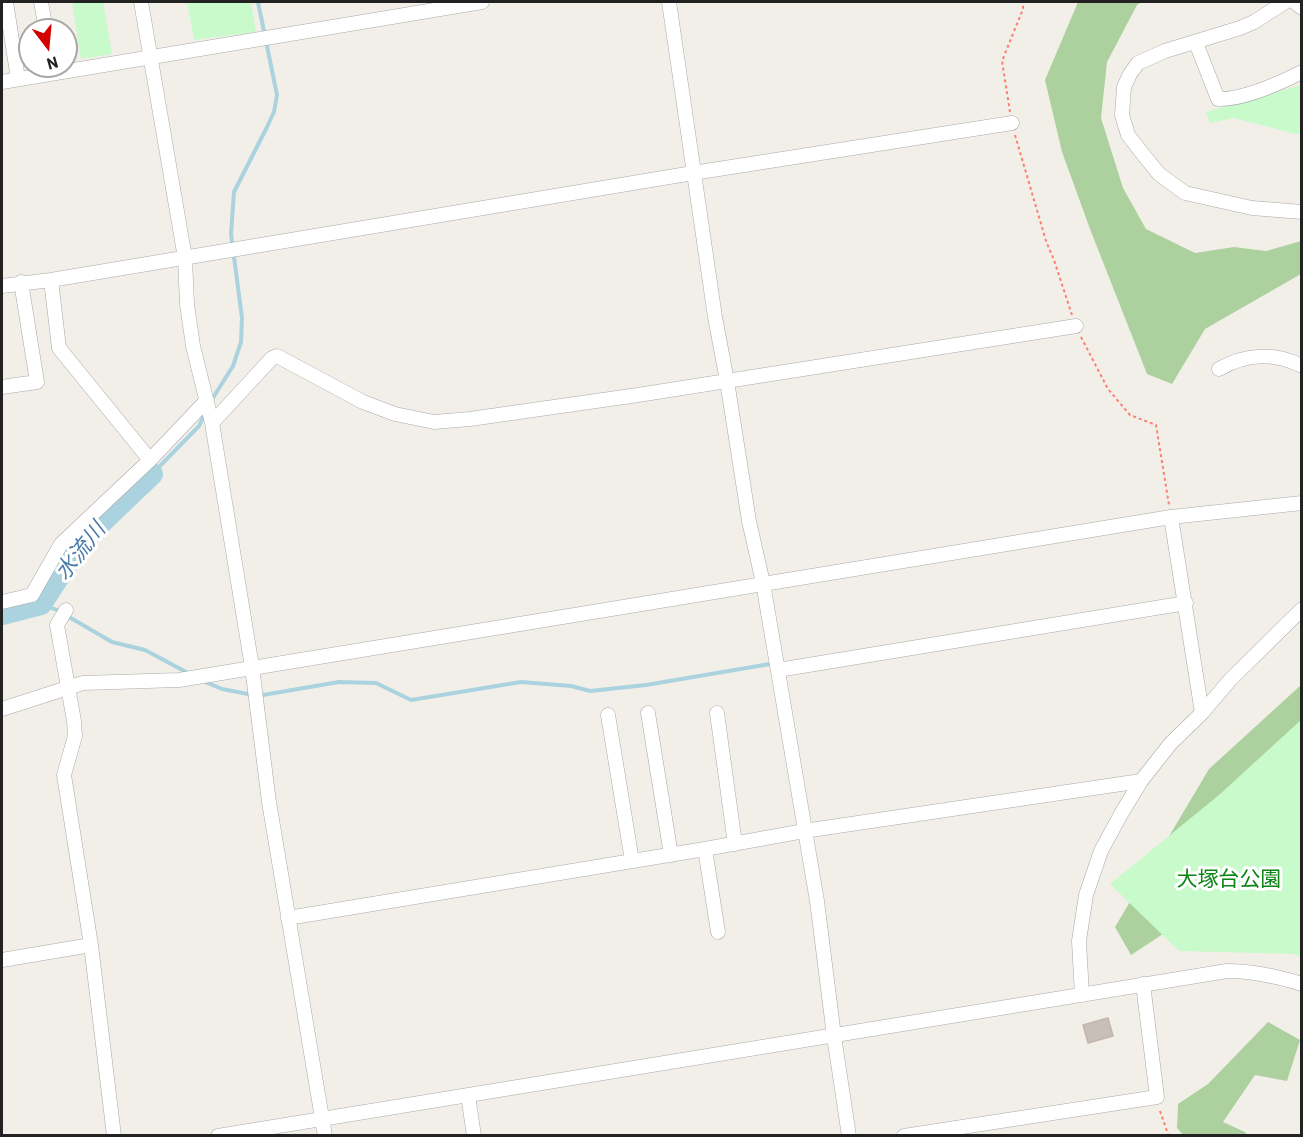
<!DOCTYPE html>
<html>
<head>
<meta charset="utf-8">
<style>
	body { margin:0 }
	#map { position:relative; width:1303px; height:1137px; overflow:hidden; background:#f2efe9; font-family:Barlow,sans-serif }
	canvas { display:block }
	.frame { position:absolute; inset:0; border:3px solid #222; pointer-events:none }
	.north { position:absolute; left:18px; top:18px; width:60px; height:60px; box-sizing:border-box; background:#fff; border:2px solid #a7a7a7; border-radius:50%; rotate:164deg; font-size:16px; font-weight:700; line-height:24px; text-align:center; color:#222 }
	.north::after { content:''; display:block; margin:auto; width:21px; height:27px; background:#d40000; clip-path:polygon(50% 0,100% 100%,50% 72%,0 100%) }
</style>
</head>
<body>
<div id="map">
<canvas width="1303" height="1137"></canvas>
<div class="frame"></div>
<div class="north">N</div>
</div>
<script>
const ctx = document.querySelector('canvas').getContext('2d');
ctx.lineJoin = 'round';
function fillPath(path, color) {
  ctx.fillStyle = color;
  ctx.fill(path, 'evenodd');
}
function stroke(path, color, width, dash) {
  ctx.strokeStyle = color;
  ctx.lineWidth = width;
  ctx.lineCap = dash ? 'butt' : 'round';
  ctx.setLineDash(dash || []);
  ctx.stroke(path);
}
function drawText(font, color, halo, rows, align = 'center') {
  ctx.font = font + ' Barlow,"Noto Sans JP",sans-serif';
  ctx.lineWidth = 6;
  ctx.setLineDash([]);
  ctx.textBaseline = 'middle';
  ctx.strokeStyle = halo;
  ctx.fillStyle = color;
  for (const [text, x, y, turn = 0] of rows) {
    ctx.save();
    ctx.translate(x, y);
    ctx.rotate((+turn || 0) * Math.PI / 180);
    ctx.textAlign = isNaN(turn) ? turn : align;
    if (halo) ctx.strokeText(text, 0, 0);
    ctx.fillText(text, 0, 0);
    ctx.restore();
  }
}
fillPath(new Path2D(`
	M1078,2H1142L1137,5L1107,62L1101,118L1123,188L1146,229L1195,253L1234,247L1266,251L1301,241V274L1205,329L1172,384L1147,374L1090,229L1062,152L1045,80Z
	M1301,685V860L1245,880L1131,955L1115,927L1209,769Z
	M1268,1022L1300,1040L1287,1081L1255,1075L1223,1122L1245,1132L1247,1135H1183L1177,1128L1178,1104L1208,1084Z`), '#add19e');
fillPath(new Path2D(`
	M72,2H103L112,54L81,59Z
	M187,2H251L256,32L194,40Z
	M1301,85V134H1296L1234,118L1210,123L1206,112Z
	M1301,720V958L1295,954L1179,951L1110,884L1219,795Z`), '#c8facc');
stroke(new Path2D(`
	M211,401L233,366L241,342L242,318L231,234L234,192L267,127L274,112L277,95L258,2
	M152,474L199,426L205,413
	M41,604L57,610L112,642L145,650L188,673
	M203,681L222,689L248,694
	M263,695L339,682L376,683L411,700L521,682L571,686L590,691L646,685L770,664`), '#aad3df', 4);
stroke(new Path2D(`
	M2,614L41,604L82,541L152,474`), '#aad3df', 22);
const building = new Path2D(`
	M1108,1018L1113,1036L1088,1043L1083,1025Z`);
fillPath(building, '#c7bfb8');
stroke(building, '#c4b6ab', 1.5);
const minor = new Path2D(`
	M6,2L18,79
	M41,2L46,30
	M141,2L185,258L187,304L193,346L212,423L252,667L269,802L325,1136
	M669,2L715,317L727,381L749,521L763,583L817,901L834,1036L849,1136
	M1285,2L1254,22L1240,28L1165,51L1138,63L1130,74L1124,87L1122,115L1128,135L1142,153L1159,174L1185,193L1252,208L1302,212
	M1294,2L1302,8
	M1196,43L1218,99C1243,100 1280,83 1302,72
	M2,82L482,2
	M51,280L59,348L150,460
	M2,286L51,280L693,173L1012,123
	M1219,369C1245,354 1274,352 1302,366
	M2,387L37,382L21,282
	M212,423L272,358L277,356L363,402L395,414L434,422L470,419L638,395L1076,326
	M1171,517L1202,713
	M2,602L32,595L61,544L150,460L207,400
	M66,610L57,625L74,721L75,736L64,775L91,945L114,1136
	M778,670L1186,603
	M2,709L83,683L179,680L1171,517L1302,503
	M648,713L671,855
	M717,713L735,844
	M608,715L632,861
	M705,849L718,932
	M288,918L705,849L804,831L1141,781
	M2,960L91,945
	M1082,995L1079,941L1086,895L1101,851L1121,814L1141,781L1171,743L1202,713L1230,680L1302,609
	M468,1095L474,1136
	M218,1136L1227,971C1253,971 1276,976 1302,984
	M904,1136L1157,1097L1143,984`);
stroke(minor, '#a9a9a9', 15);
stroke(new Path2D(`
	M1010,112L1002,61L1023,9V2
	M1015,135L1046,241L1054,260L1072,315
	M1081,337L1108,389L1130,415L1156,425L1169,505
	M1160,1111L1168,1134`), '#fa8072', 2, [3, 3]);
stroke(minor, '#fff', 14);
drawText('21px', '#0c8416', '#fff', [
	["大塚台公園",1229,879]
]);
drawText('italic 22px', '#4a7aab', '#fff', [
	["水流川",80,551,-52]
]);
</script>
</body>
</html>
